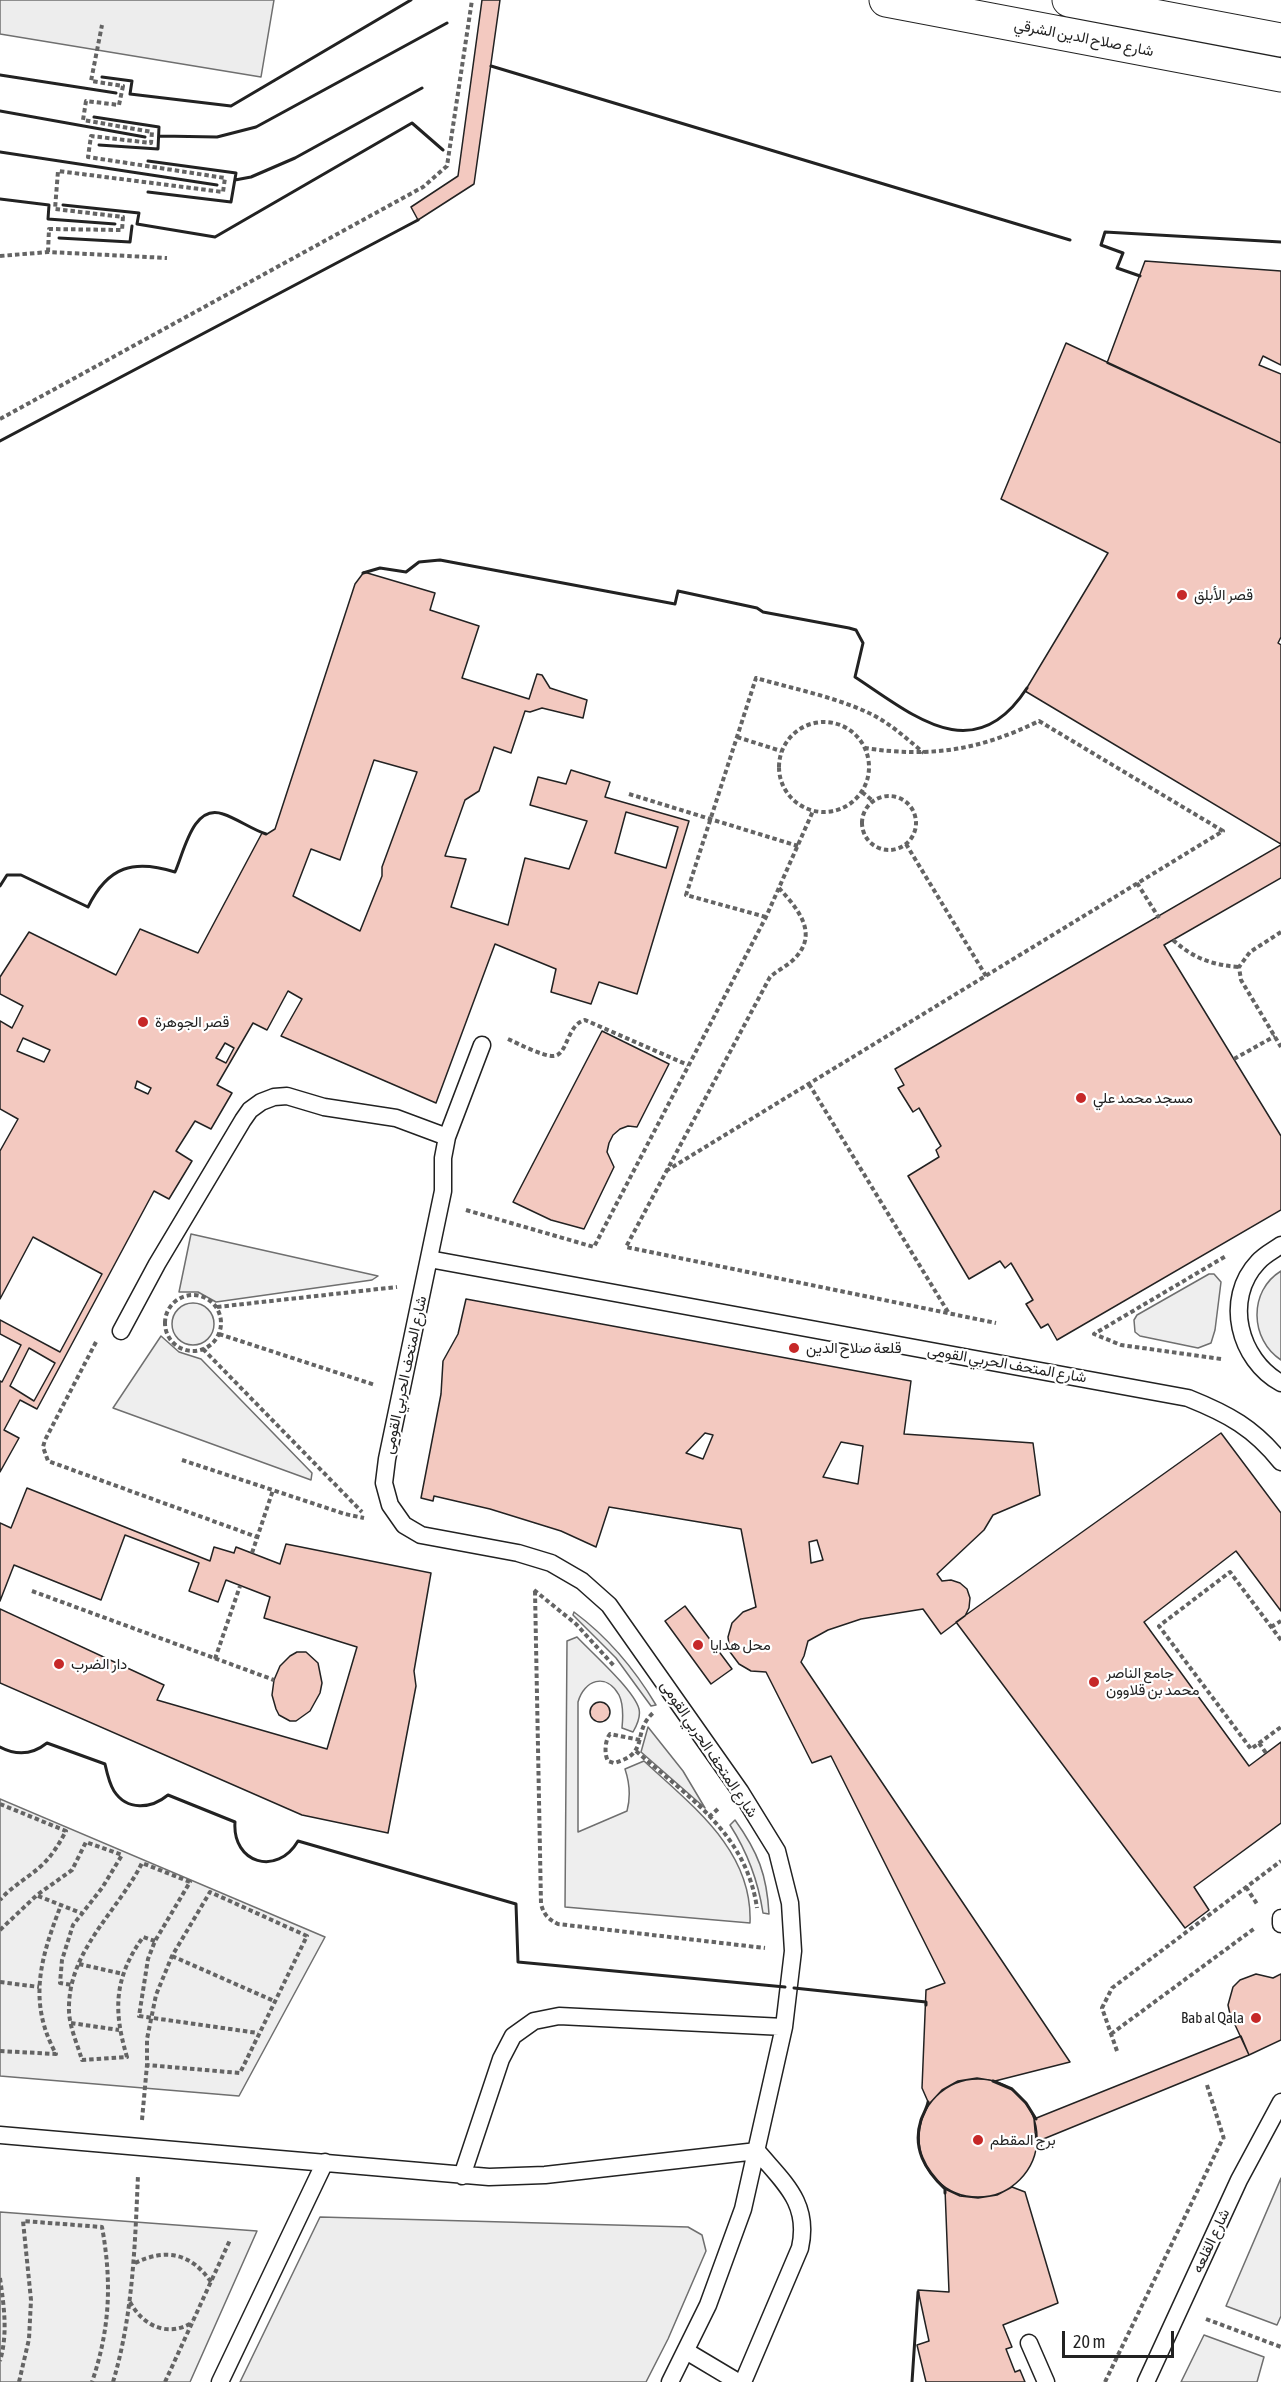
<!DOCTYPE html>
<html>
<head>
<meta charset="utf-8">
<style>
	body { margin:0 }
	#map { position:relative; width:1281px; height:2382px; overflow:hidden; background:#fff; font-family:"Asap Condensed",sans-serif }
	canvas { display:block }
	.scale { position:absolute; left:1062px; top:2331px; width:112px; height:27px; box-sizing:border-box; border:3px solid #222; border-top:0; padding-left:8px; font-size:18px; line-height:21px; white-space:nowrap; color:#222; -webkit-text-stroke:4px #fff; paint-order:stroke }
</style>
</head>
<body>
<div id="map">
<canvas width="1281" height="2382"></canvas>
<div class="scale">20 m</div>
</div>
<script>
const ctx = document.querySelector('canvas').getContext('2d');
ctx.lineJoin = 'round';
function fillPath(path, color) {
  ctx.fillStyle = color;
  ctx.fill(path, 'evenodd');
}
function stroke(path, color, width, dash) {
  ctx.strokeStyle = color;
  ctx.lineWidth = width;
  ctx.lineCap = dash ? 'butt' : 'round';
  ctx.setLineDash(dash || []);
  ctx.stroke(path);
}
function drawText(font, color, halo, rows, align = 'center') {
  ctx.font = font + ' "Asap Condensed",Vazirmatn,sans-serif';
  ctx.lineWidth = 4.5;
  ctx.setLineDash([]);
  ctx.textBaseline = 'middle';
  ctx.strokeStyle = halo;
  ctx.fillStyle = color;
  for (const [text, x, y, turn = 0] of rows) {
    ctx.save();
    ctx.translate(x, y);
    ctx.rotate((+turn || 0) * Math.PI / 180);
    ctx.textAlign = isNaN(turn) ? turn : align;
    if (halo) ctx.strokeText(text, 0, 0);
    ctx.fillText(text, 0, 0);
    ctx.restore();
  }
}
const green = new Path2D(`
	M191,1234L378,1276L372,1280L216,1302L198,1292H179Z
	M1281,1271V1360C1250,1340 1248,1291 1281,1271Z
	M1209,1274H1214L1221,1282L1215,1330L1211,1343L1198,1348L1140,1336L1135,1332L1134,1320L1137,1315Z
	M172 1324a21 21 0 1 1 42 0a21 21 0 1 1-42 0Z
	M161,1336L179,1352L201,1359L312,1473L311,1480L113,1408Z
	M574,1612C609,1638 634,1668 656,1705L651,1706L616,1658L573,1615Z
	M577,1637C592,1653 634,1690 639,1709C641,1717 637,1725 633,1732L622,1728C623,1718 624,1705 619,1695C606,1672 584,1680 578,1702V1832L627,1811C631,1796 630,1784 625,1769L644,1761C692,1806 753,1850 750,1923L565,1907L567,1641Z
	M648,1727L683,1771L705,1808L641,1752Z
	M0,1799L325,1937L239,2096L0,2076Z
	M735,1820C758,1852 767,1875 769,1914L763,1913C758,1880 748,1853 730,1825Z
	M1281,2178V2316L1277,2325L1226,2306Z
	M0,2212L257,2231L190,2382H0Z
	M1204,2335L1264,2357L1257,2382H1181Z`);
fillPath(green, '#eee');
stroke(green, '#6f6f6f', 1.5);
const parking = new Path2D(`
	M0,0H274L261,77L0,34Z
	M320,2217L688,2227L702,2235L706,2251L668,2339L646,2382H240Z`);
fillPath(parking, '#ededed');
stroke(parking, '#6f6f6f', 1.5);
const building = new Path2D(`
	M482,0H500L474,184L418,220L411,207L458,176Z
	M1145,261L1281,271V365L1263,356L1259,365L1281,374V443L1107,363Z
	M1066,343L1281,443V637L1278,643L1281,645V844L1025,691L1108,553L1001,499Z
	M364,572L435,593L430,610L479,626L462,678L529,699L537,674L542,675L550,688L587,700L583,718L542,708L530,712L525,711L511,753L494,747L479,791L465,800L445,856L466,859L451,907L508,925L525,858L569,869L587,821L530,805L538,777L566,784L571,770L610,782L605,797L689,821L637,994L599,982L591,1004L551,992L556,969L495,944L436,1103L281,1036L302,999L288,991L267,1030L253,1023L217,1085L232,1093L211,1129L195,1121L176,1151L192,1161L169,1199L154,1191L37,1409L20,1400L4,1430L19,1438L0,1472V1381L2,1382L21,1345L0,1334V1320L60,1352L102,1274L33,1237L0,1299V1151L18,1119L0,1109V1021L12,1028L23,1006L0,994V977L29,932L116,975L140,929L198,953L262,833L267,834L275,829L355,584ZM374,760L417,772L382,867V876L360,931L293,896L311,849L340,860ZM626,812L678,827L666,868L615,853ZM23,1038L50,1050L44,1062L17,1051ZM225,1043L234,1048L226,1063L216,1058ZM137,1081L151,1088L148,1094L135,1088ZM29,1348L55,1363L34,1401L10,1386Z
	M1281,845V878L1164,945L1281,1136V1210L1057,1340L1048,1324L1041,1328L1026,1304L1033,1300L1011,1263L1005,1268L1000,1261L969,1279L908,1176L939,1157L936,1150L941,1146L919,1108L913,1112L898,1088L904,1085L895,1069Z
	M602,1031L669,1064L637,1127L628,1126L620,1129L613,1135L609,1143L607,1152L614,1167L584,1229L551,1220L513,1202Z
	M466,1299L911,1381L904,1434L1033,1443L1040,1495L993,1515L984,1530L937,1574L942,1581L951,1580L960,1583L967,1589L970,1598L969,1608L965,1616L941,1634L923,1609L861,1619L828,1630L808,1641L804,1656L801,1662L1070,2062L995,2081L977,2078L958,2081L942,2090L929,2104L922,2088L926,1990L945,1983L831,1756L812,1763L766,1672L751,1671L739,1664L730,1652L728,1637L732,1623L743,1612L756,1607L741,1529L609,1507L596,1547L561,1531L490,1509L434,1496L433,1501L421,1498L441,1394L443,1361L458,1334ZM705,1433L713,1435L703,1459L686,1453ZM841,1442L863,1446L858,1484L823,1477ZM817,1540L823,1560L811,1563L809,1542Z
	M1221,1433L1281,1513V1611L1236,1551L1144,1622L1249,1766L1281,1742V1823L1194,1887L1209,1910L1185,1928L956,1622Z
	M27,1488L210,1561L214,1547L234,1553L236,1547L280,1564L286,1544L431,1573L414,1671L416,1686L388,1833L302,1815L0,1683V1609L164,1685L157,1700L327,1749L357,1647L264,1618L270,1597L226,1580L218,1602L189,1591L199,1563L125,1535L101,1600L14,1565L0,1601V1523L11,1528Z
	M685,1606L732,1669L711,1684L665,1621Z
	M297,1652H306L318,1663L322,1683L320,1693L310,1711L296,1721H290L279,1715L276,1709L272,1695L274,1680L280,1666L290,1656Z
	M590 1712a10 10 0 1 1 20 0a10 10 0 1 1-20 0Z
	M1256,1974L1273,1978L1281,1974V2040L1249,2055L1230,2014L1228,2005L1233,1987L1240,1980Z
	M1241,2036L1249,2055L1036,2142L1034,2119Z
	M919 2138a59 59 0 1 1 118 0a59 59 0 1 1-118 0Z
	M1012,2187L1025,2192L1058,2303L1003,2325L1012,2347L1006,2349L1015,2372L1020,2370L1025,2382H926L917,2345L929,2341L918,2290L949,2292L945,2189L960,2196L978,2198L997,2195Z`);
fillPath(building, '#f3c9c0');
stroke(building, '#222', 1.5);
const lane = new Path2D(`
	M482,1045L447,1137L443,1158V1191L387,1459L384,1483L390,1505L404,1525L421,1535L518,1553L551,1563L582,1581L609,1605L740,1791L777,1851L790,1903L793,1951L784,2027L743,2209L708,2305L670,2382
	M1281,1245C1274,1250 1264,1255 1258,1262C1223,1299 1239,1360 1281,1383
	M429,1259L1188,1398C1228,1414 1254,1428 1281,1462
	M121,1331L157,1264L243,1120L250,1110L261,1102L274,1097L287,1096L324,1107L396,1118L447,1137
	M1281,1918V1924
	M0,2135L489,2177L545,2175L757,2151C784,2183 810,2203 800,2248L743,2382
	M462,2176L501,2059L513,2036L534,2021L559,2016L784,2027
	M1029,2343L1046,2382
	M686,2351L738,2382
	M220,2382L325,2162
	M1146,2382L1239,2180L1281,2102`);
const secondary = new Path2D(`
	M886,0L1281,75
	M1069,0L1281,40`);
stroke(lane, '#222', 19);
stroke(secondary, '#222', 35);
stroke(new Path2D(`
	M48,252L49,229L122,230L123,217L55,209L58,171L223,192L225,178L88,157L91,136L151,143L152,132L83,120L86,101L119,105L123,86L91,81L102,25
	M0,256L48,252L167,258
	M0,419L423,187L447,166L472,0
	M779 767a45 45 0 1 1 90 0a45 45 0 1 1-90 0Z
	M737,737L781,751
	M862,792L873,801
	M629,794L798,846
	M862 823a27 27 0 1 1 54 0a27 27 0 1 1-54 0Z
	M906,844L986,976
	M1137,883L1159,918
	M779,888C796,907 819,932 796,957C789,965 778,970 770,977L626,1247L996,1323
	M766,917L686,895L756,678C794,689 836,697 871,714C891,724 907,739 924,753
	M1281,932L1250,952L1239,967L1241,980L1281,1047
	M1173,940C1193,958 1212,965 1239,967
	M508,1039C519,1044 542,1056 553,1056C568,1056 566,1025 585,1020L688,1065
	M1234,1059L1275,1036
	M809,1084L948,1312
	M666,1171L1223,831L1039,721C980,750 931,758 865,748
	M466,1210L594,1247L766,917L813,811
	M165 1323a28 28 0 1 1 56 0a28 28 0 1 1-56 0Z
	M217,1307L397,1287
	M219,1334L375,1385
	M96,1342L45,1440L43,1447L48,1461L257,1537
	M203,1349L362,1512
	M1221,1359L1121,1345L1094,1334L1226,1256
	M182,1460L345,1514L364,1518
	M252,1553L273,1490
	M534,1590L576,1624L615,1667
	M32,1591L274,1680
	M535,1591L541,1904C544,1915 548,1919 558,1924L765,1948
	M1271,1627L1281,1621
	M1281,1640L1230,1572L1159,1626L1251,1749L1281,1727
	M215,1659L240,1586
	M640,1740L610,1734C605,1740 604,1754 608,1761L614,1763C651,1753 631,1733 653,1713
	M1259,1743L1266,1753
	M636,1751C689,1798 746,1833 757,1908
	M0,1804L66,1831C59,1844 52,1856 41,1866C28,1878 12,1886 0,1900
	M709,1817L720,1807
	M1246,1887L1257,1904
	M38,1896L81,1913
	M0,1930L37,1895L72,1870L86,1842L122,1855L102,1888L73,1925L62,1960L60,1983L72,1985
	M155,1941L143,1937C114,1978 113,2010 127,2057L82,2060C77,2043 68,2024 69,2006C70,1949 118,1911 142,1863L190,1882L155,1941L148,1959L139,2016L258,2033
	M172,1956L274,2001
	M79,1964L123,1974
	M0,1982L39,1987
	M71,2023L119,2030
	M1111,2034L1255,1928
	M0,2051L56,2054C27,2001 41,1957 61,1905
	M1117,2051L1102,2008L1112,1988L1281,1861
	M1207,2085L1224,2139
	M142,2120L147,2065V2039L156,1995L172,1956L210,1892L307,1936L240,2073L147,2065
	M135,2263C166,2248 191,2253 211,2282
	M0,2278C4,2307 8,2333 0,2361
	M130,2302C143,2326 168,2338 193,2322
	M1206,2319L1281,2347
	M19,2382L29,2339L31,2300L23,2221L102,2227C112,2282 110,2329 92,2382
	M113,2382C133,2315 135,2245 138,2175
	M165,2382L230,2240
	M1105,2382L1224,2136`), '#646464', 4, [4.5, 3]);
stroke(lane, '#fff', 16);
stroke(secondary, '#fff', 33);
stroke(new Path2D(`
	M491,66L1070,240
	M0,75L116,93
	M102,77L132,81L130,94L231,106L411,0
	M0,111L145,137
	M94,117L159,127L158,149L99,145
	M160,136L217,137L256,127L447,23
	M0,152L217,185
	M148,161L236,173L231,202L148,192
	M235,180L251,177L295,158L422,88
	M0,199L49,205L48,219L115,224
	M63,205L139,213L137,224L215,237L412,123L443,150
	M59,238L130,242L132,226
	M1140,276L1117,268L1123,253L1101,245L1105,232L1281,242
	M0,441L418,220
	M363,573L380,568L406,572L419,562L440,560L675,604L678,591L757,608L763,612L849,628L856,630L863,643L855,677C913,715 974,770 1027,688
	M0,886L7,875H21L88,907C108,866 134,859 175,872C184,852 193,803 223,814C238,819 251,829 266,834
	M0,1747C17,1756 32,1755 47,1743L105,1764C107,1773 109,1783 114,1791C127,1811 151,1809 168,1795L235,1822C232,1863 277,1877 298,1841L516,1904L518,1962L785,1987
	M794,1988L926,2002V2005
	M993,2081L1012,2089L1026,2103L1036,2119
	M928,2102C927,2108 923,2114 921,2120C912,2148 925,2170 945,2189V2193
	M912,2382L918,2292`), '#222', 3);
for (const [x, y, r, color] of [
	[1182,595,6,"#c62828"],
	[143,1022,6,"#c62828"],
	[1081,1098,6,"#c62828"],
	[794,1348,6,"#c62828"],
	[698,1645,6,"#c62828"],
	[59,1664,6,"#c62828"],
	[1094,1682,6,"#c62828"],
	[1256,2018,6,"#c62828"],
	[978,2140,6,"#c62828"]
]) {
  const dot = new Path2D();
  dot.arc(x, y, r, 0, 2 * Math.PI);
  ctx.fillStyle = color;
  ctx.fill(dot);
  stroke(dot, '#fff', 2);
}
drawText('15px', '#222', '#fff', [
	["شارع صلاح الدين الشرقي",1084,38,11],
	["شارع المتحف الحربي القومى",1007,1364,10],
	["شارع المتحف الحربي القومى",405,1375,-78],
	["شارع المتحف الحربي القومى",709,1749,56],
	["شارع القلعه",1211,2241,-65]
]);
drawText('15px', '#222', '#fff', [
	["قصر الأبلق",1194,595],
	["قصر الجوهرة",155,1022],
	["مسجد محمد علي",1093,1098],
	["قلعة صلاح الدين",806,1348],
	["محل هدايا",710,1645],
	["دار الضرب",71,1664],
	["جامع الناصر",1106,1673],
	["محمد بن قلاوون",1106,1690],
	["Bab al Qala",1244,2018,"right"],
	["برج المقطم",990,2140]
], 'left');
</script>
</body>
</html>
